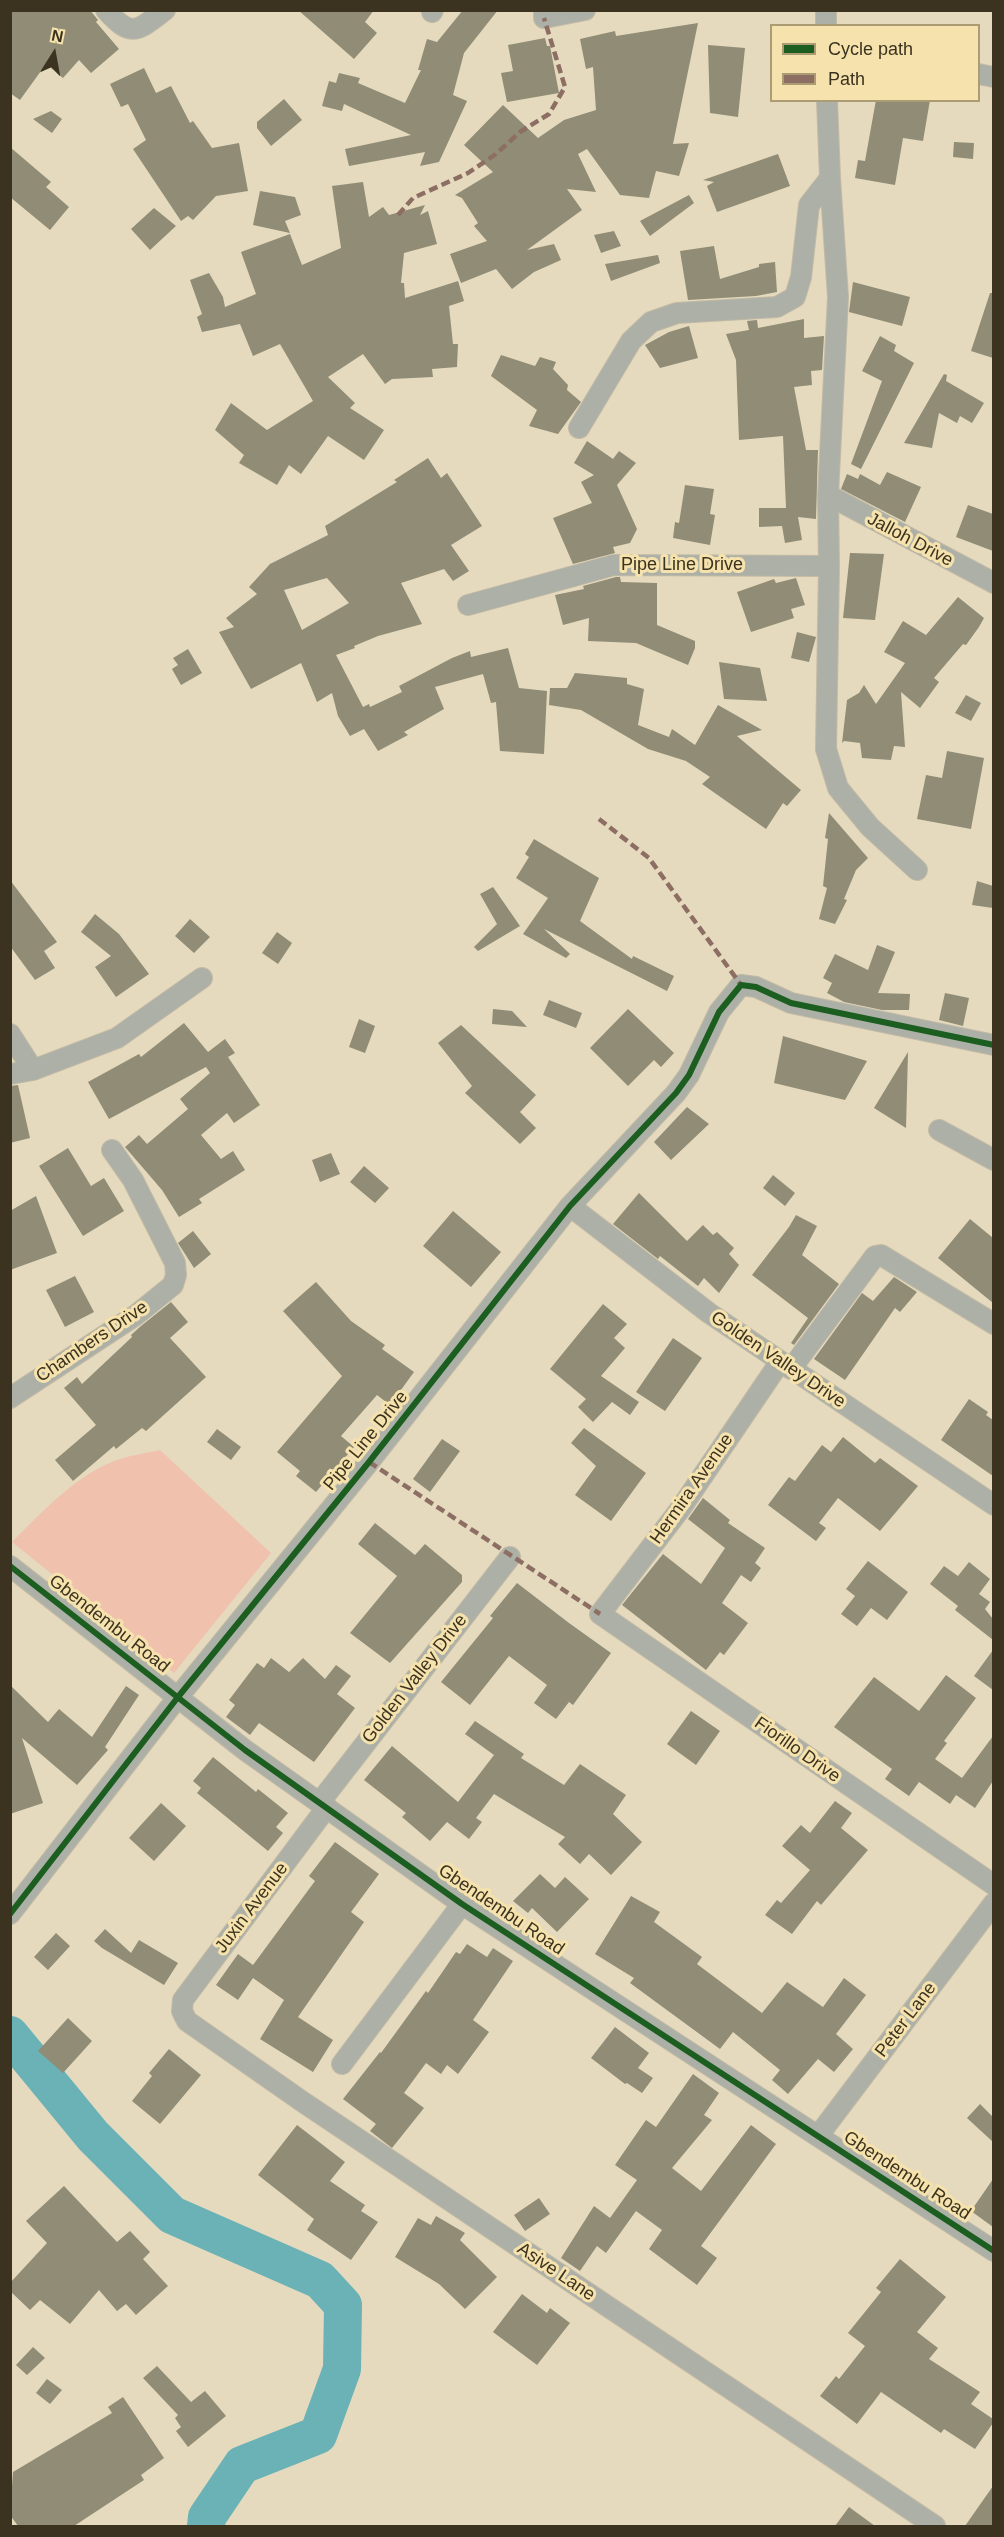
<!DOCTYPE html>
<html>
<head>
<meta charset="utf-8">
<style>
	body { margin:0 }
	#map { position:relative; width:1004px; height:2537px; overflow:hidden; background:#e5dabe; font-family:Arial,sans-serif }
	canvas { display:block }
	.frame { position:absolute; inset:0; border:12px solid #3b331f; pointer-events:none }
	.legend { position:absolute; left:770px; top:24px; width:210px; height:78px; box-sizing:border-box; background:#f6e2ad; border:2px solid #ab9c74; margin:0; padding:8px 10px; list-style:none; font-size:18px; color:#3b331f }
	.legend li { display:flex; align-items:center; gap:12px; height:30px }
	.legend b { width:30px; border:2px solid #ab9c74 }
	.north { position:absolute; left:24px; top:24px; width:60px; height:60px; -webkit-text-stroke:4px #f6e2ad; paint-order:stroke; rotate:11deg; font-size:16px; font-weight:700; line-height:24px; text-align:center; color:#3b331f }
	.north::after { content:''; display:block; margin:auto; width:21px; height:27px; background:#3b331f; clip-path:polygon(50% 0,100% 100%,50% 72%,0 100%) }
</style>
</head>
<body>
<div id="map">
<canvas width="1004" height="2537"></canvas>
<div class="frame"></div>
<ul class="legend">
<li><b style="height:8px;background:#1b5e20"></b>Cycle path</li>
<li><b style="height:8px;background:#8d6e63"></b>Path</li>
</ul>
<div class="north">N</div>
</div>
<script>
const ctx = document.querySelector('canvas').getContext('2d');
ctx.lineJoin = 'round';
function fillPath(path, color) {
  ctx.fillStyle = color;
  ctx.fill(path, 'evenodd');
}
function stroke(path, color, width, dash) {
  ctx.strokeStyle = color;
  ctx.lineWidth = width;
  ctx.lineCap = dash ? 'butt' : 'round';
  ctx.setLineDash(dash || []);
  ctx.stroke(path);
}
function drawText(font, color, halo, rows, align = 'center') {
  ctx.font = font + ' Arial,sans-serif';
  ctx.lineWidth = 6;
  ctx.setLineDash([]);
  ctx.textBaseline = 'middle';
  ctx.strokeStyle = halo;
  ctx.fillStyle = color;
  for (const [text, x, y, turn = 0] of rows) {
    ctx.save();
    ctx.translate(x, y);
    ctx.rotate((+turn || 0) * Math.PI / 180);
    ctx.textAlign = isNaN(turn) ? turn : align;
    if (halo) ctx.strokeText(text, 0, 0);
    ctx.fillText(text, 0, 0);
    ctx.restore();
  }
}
fillPath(new Path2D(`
	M160,1450L271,1553L174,1673L12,1542C42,1512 74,1477 114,1461C128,1456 145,1453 160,1450Z`), '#f0c2ae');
stroke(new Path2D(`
	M10,2035L93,2136L172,2215L320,2280L343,2305L342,2369L318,2435L242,2465L207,2517L206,2526`), '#6ab2b6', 38);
fillPath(new Path2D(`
	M10,10H90L98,20L96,22L119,49L91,73L79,60L63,78L46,64L20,100L10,93Z
	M298,10H374L365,22L377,33L354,59Z
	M463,10H498L464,53L453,95L467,101L439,162L420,166L425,152L349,166L345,149L411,135L344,104L342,111L322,106L329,81L336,83L339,73L360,78L358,83L405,103L421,70H418L427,39L437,42Z
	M698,23L673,144L689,143L679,176L656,171L649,198L620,195L587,149L578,154L596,192L567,189L582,210L527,250L554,244L561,260L534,272L512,289L496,269L461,283L450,254L487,241L474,226L478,223L462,198L455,195L493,172L464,145L503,105L538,138L564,120L596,110L593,67L586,69L580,39L615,31L616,36Z
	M545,38L547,46H550L559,93L507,102L501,73L513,71L508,45Z
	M708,45L745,48L738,117L710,113Z
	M144,68L156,93L171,86L190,123L193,121L212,148L239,143L248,191L216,196L193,220L188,216L181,221L133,149L146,140L128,104L121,107L110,84Z
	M284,99L302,120L271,146L257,128V122Z
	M876,100H930L923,141L903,138L895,185L855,178L858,160L865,161Z
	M51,111L62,119L52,133L33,119Z
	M954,142L974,143L973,159L953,157Z
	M10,147L51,182L46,187L69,207L50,230L10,197Z
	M778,154L790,186L717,212L707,186L714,182L703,180Z
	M363,182L369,217L383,207L389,215L425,205L420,215L428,211L437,244L404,253L401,283H404L405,298L458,281L464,301L449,306L453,344H458L457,367L432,369L433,377L392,379L385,384L363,354L328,377L355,403L350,408L384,430L364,460L328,436L301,474L289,465L277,485L239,463L244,455L215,430L231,403L267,430L313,401L280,344L253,356L240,324L202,332L197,317L202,314L190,280L209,273L223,297L225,307L256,294L241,252L290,234L302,265L341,248L332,186Z
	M260,191L295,197L301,215L285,221L290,233L253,225Z
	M689,195L694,203L650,236L640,221Z
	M154,208L176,226L150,250L131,229Z
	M614,231L621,246L601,253L594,235Z
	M714,246L720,279L759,267V264L775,262L777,292L756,296L688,300L680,251Z
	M658,255L660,263L611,281L605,264Z
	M853,282L910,297L902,326L849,312Z
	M990,293H993V358L971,351Z
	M804,319V338L824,336L822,370L811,371L812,385L794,387L806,450H818L816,519L798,517L802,540L785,543L782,526L759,527V508H786L783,436L739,440L736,360L726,334L749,330L747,321L757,320L758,328Z
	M689,326L698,358L660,368L645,345L669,332Z
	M880,336L896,345L894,351L914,363L861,469L851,464L882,381L862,371Z
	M501,355L535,366L540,357L556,362L553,369L568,385L567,390L581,402L558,434L529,426L537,410L491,376Z
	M944,374L947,375L946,381L984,403L972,423L960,416L957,423L939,413L932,448L904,443Z
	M587,441L613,459L619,451L636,463L617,485L637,529L630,543L613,547L615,553L573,564L553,518L592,503L581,482L594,475L574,463Z
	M428,458L441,478L447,473L482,526L451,545L469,571L453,581L444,569L401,583L422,624L378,636L354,646L355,648L336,655L363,707L369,704L370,707L402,692L399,686L452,658L470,651L471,657L508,648L519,688L547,691L544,754L500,751L496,702L491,703L483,674L435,687L444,709L404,732L408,735L378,751L364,729L350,736L338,716L332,693L317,702L301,663L251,689L219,632L234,627L226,618L257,594L249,587L270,564L328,535L325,526L397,482L394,480ZM327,578L349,603L302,630L284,590Z
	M887,472L921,487L905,522L841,489L847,474L858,479L860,474L880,485Z
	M685,485L714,489L710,514L715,515L710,545L673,538L675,522L679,523Z
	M968,505L993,514V551L956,537Z
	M850,553L884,554L875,620L843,618Z
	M616,577H620L621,582L657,583V625L695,641V648L688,665L636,643L588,641L589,618L563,625L555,595L584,589L583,586Z
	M796,578L805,605L791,609L794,618L751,632L737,592L774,579L776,583Z
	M958,597L984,618L979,627L966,645L963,644L934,678L939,682L920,708L901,692L905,747L894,746L891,760L862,758L860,743L844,741L842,743L847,700L859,693L864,685L876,704L905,663L884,652L903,621L926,635Z
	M797,632L816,637L809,662L791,658Z
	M188,649L202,673L181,685L172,669L178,665L173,658Z
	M719,662L760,668L767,701L724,699Z
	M575,673L627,678V684L644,689L638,725L669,737L672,729L695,745L718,705L762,730L737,736L801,790L787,806L783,803L766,829L702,784L710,777L686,761L648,749L581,710L549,705L550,688H567Z
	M966,695L981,703L971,721L955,713Z
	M947,751L984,758L971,829L917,819L926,775L942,778Z
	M829,813L868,858L856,870L844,899L847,900L835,924L819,919L827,888L823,886L828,839L825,838Z
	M534,839L599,878L580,921L632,959L633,956L674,976L667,991L544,929L570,954L566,958L523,934L548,898L516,878L529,857L525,854Z
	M10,880L57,942L44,951L55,968L35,980L10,946Z
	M977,881L993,886V908L972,905Z
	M493,887L520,926L478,951L474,947L497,924L480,894Z
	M95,914L119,934L149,974L116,997L95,967L111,956L81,932Z
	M190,919L210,937L194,953L175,936Z
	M277,932L292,943L278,964L262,953Z
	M877,945L895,952L878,993L910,994L909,1010H882L844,1002L827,993L832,983L823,978L835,954L868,970Z
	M945,993L969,998L963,1026L939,1020Z
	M549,1000L582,1013L576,1028L543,1015Z
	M493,1009L512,1011L527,1027L492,1024Z
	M628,1009L674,1053L661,1067L654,1060L628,1086L590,1048Z
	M359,1019L375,1026L365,1053L349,1047Z
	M184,1023L208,1052L225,1039L235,1053L228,1057L260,1105L234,1123L227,1113L201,1135L221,1159L233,1151L245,1170L199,1199L202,1203L179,1217L162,1190L125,1147L139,1135L147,1144L188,1109L180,1099L210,1073L206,1067L109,1119L88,1082L139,1054L141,1057Z
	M461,1025L536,1095L520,1112L536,1128L520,1144L465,1093L472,1086L438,1043Z
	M783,1036L867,1061L845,1100L774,1083Z
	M908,1052L906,1128L874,1108Z
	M18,1085L30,1138L10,1143V1086Z
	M687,1107L709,1124L671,1160L654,1142Z
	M68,1148L91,1186L104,1178L124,1211L83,1236L39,1166Z
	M331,1153L340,1174L320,1182L312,1160Z
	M364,1166L389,1188L375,1203L350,1182Z
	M773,1175L795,1193L785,1206L763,1188Z
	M639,1193L687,1241L703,1225L713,1235L717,1232L734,1248L729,1254L739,1265L719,1293L704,1278L698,1286L660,1256L658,1259L613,1224Z
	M36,1196L57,1253L10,1270V1211Z
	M453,1211L501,1252L471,1287L423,1246Z
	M796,1215L817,1226L802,1255L839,1284L794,1345L791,1343L808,1318L752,1275L789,1227Z
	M970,1219L993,1238V1303L938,1258Z
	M193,1231L211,1254L194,1268L178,1243Z
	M75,1276L94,1312L65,1327L46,1290Z
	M894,1277L917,1292L900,1312L895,1308L845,1380L814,1359L862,1293L873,1301Z
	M316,1282L351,1321L385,1345L382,1349L414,1372L390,1405L377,1395L341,1436L354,1447L316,1492L296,1476L300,1471L277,1452L342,1376L283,1311Z
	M171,1302L188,1322L170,1338L206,1377L146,1431L142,1428L116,1449L114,1446L73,1481L55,1460L96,1425L64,1388L77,1377L82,1384L132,1337L131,1335L141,1326Z
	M603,1304L627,1324L614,1338L625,1348L601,1376L639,1402L630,1415L612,1402L593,1422L578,1407L586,1399L550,1369Z
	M673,1338L702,1358L665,1411L636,1392Z
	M969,1399L988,1412L986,1415L993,1420V1476L941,1440Z
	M584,1428L646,1473L611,1521L575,1495L596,1466L571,1443Z
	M217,1429L241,1447L231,1460L207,1442Z
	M843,1437L875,1463L880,1458L918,1486L880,1531L838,1498L819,1523L826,1528L816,1541L768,1505L789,1477L795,1481L822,1445L831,1452Z
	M442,1439L460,1451L430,1492L413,1479Z
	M703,1498L730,1520L728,1523L765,1548L755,1563L761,1568L751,1582L741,1575L722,1603L748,1623L724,1655L720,1652L706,1670L622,1605L663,1554L701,1584L725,1548L688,1519Z
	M375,1523L415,1555L425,1544L462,1575V1582L390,1663L350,1633L397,1576L358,1544Z
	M868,1561L908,1592L887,1620L871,1608L857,1626L841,1614L855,1596L846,1589Z
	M969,1562L990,1579L979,1594L990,1602L985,1609L993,1619V1640L955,1610L958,1606L930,1584L944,1566L958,1576Z
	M517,1583L569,1623L611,1653L573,1705L569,1702L556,1719L534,1703L547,1685L509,1656L470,1705L441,1682L493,1618L490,1616Z
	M993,1650V1690L974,1676Z
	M271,1658L289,1672L303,1658L325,1679L336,1665L351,1676L337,1694L355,1708L314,1762L259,1723L250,1735L226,1717L235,1705L229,1700L257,1663L264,1668Z
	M946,1675L976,1698L944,1741L947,1743L935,1759L962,1778L993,1736V1781L975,1808L956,1795L950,1804L919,1782L909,1796L885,1779L892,1769L834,1727L874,1677L919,1711Z
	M10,1685L48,1722L59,1709L92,1737L126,1686L139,1695L105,1747L108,1750L77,1785L22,1738L43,1803L10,1814Z
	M691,1711L720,1731L696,1765L667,1744Z
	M475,1721L524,1754L521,1758L564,1785L580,1764L626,1795L613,1814L642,1842L611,1875L589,1854L580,1864L558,1844L565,1837L494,1794L476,1818L482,1822L469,1839L447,1822L430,1841L402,1817L406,1813L364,1780L392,1746L458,1802L494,1755L465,1734Z
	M213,1757L256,1792L258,1789L288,1813L276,1827L283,1833L268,1851L197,1793L201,1788L193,1781Z
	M835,1801L852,1813L841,1828L868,1850L821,1905L817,1901L792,1934L765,1915L777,1900L781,1903L810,1870L782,1846L801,1825L810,1833Z
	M161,1803L186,1826L154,1861L129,1838Z
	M335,1842L379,1874L351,1912L364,1922L298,2017L333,2040L313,2072L260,2039L284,2000L253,1978L238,2000L216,1985L238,1954L253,1965L315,1881L309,1876Z
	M540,1874L555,1888L565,1877L589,1899L557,1932L532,1908L528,1913L513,1901Z
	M631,1896L660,1912L654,1922L702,1957L697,1964L762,2013L787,1982L823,2007L844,1978L866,1995L836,2034L853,2049L834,2072L818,2059L788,2094L772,2080L780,2070L733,2032L720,2049L630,1983L634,1978L595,1954Z
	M105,1929L131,1953L139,1940L178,1963L164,1985L102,1948L94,1941Z
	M56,1933L70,1946L48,1970L34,1957Z
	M467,1944L487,1957L493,1948L513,1961L473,2020L489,2032L458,2074L447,2065L441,2074L426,2063L404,2093L424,2108L392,2148L370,2131L376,2124L343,2099L380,2052L381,2053L426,1991L428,1993L456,1952L460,1954Z
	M68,2018L92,2041L63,2073L38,2051Z
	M615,2027L649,2053L638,2068L653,2078L642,2093L627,2083L625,2084L591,2058Z
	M169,2049L201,2075L160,2124L132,2101L152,2076L149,2073Z
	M693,2074L719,2093L704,2115L712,2120L672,2168L701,2191L751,2125L776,2144L701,2246L717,2258L697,2285L649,2249L662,2230L636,2211L606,2253L597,2246L580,2271L561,2258L594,2206L610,2218L637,2180L615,2165L646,2120L656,2127Z
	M980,2104L993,2117V2142L967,2118Z
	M297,2125L345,2162L330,2181L365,2205L361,2211L378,2222L351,2260L307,2230L314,2219L258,2175Z
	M993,2179V2227L971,2211Z
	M64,2186L117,2242L130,2231L150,2252L143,2259L168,2286L136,2315L126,2304L117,2311L99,2290L70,2324L40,2300L30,2310L10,2291V2283L47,2243L26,2221Z
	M539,2198L550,2214L525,2231L514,2215Z
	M436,2216L465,2233L460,2240L497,2277L465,2309L439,2284L395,2257L418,2218L431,2225Z
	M900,2259L946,2297L917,2332L938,2348L929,2359L980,2392L971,2404L993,2419V2423L975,2449L944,2429L941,2433L881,2392L857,2424L820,2396L836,2376L839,2379L865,2346L848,2333L881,2292L876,2288Z
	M522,2294L547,2313L550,2308L570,2323L537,2365L493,2332Z
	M33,2347L45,2358L27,2375L16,2365Z
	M157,2366L191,2402L205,2391L226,2416L188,2447L176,2431L181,2427L175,2418L178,2415L143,2378Z
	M47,2379L62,2390L50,2404L36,2393Z
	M123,2397L164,2458L141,2475L144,2480L74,2526H18L10,2515L13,2472L112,2413L108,2407Z
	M993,2486V2526H965Z
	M849,2507L875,2526H835Z`), '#908c75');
const minor = new Path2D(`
	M106,10C132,39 137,31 165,10
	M544,10V18L585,10
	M432,12L433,10
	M826,26V10
	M978,74L994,77
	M827,100L830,178L838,297L828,495L829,566L826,749L838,788L870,827L917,870
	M579,428L631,341L651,322L677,313L777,307L795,297L801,277L809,205L830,178
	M828,495L994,583
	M468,605L614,565L829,566
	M10,1034L33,1070
	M10,1074L33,1070L117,1038L202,978
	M939,1130L994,1160
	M570,1206L709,1313L994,1505
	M780,1362L681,1508L600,1614L994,1885
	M791,1369L875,1256L881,1255L994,1324
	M10,1398L136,1315L173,1285L176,1275L175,1263L133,1180L112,1150
	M10,1566L245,1750L462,1904L994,2251
	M320,1802L510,1557
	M327,1807L183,2000L182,2011L187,2021L303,2102L935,2526
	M10,1914L178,1697L369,1462L570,1206L676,1093L689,1075L719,1012L741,985L756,987L791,1003L994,1045
	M342,2064L462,1904
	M818,2136L994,1903`);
stroke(minor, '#c3baa5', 22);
stroke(minor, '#acb0a7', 20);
stroke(new Path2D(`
	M398,215L413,198L468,173L496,154L520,132L549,114L565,87L544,18
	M599,819L649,858L741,985
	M369,1462L600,1614`), '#8d6e63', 4.5, [9, 4.5]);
stroke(new Path2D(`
	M10,1566L245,1750L462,1904L994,2251
	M10,1914L178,1697L369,1462L570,1206L676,1093L689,1075L719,1012L741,985L756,987L791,1003L994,1045`), '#1b5e20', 6);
drawText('18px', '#3b331f', '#f6e2ad', [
	["Jalloh Drive",910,540,28],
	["Pipe Line Drive",682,565],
	["Chambers Drive",92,1342,-34],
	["Golden Valley Drive",778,1360,34],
	["Pipe Line Drive",366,1441,-51],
	["Hermira Avenue",692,1489,-55],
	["Gbendembu Road",109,1624,38],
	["Golden Valley Drive",415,1679,-52],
	["Fiorillo Drive",797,1750,35],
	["Juxin Avenue",252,1908,-53],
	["Gbendembu Road",501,1910,34],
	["Peter Lane",906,2020,-53],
	["Gbendembu Road",907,2176,33],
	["Asive Lane",556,2272,34]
]);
</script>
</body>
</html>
